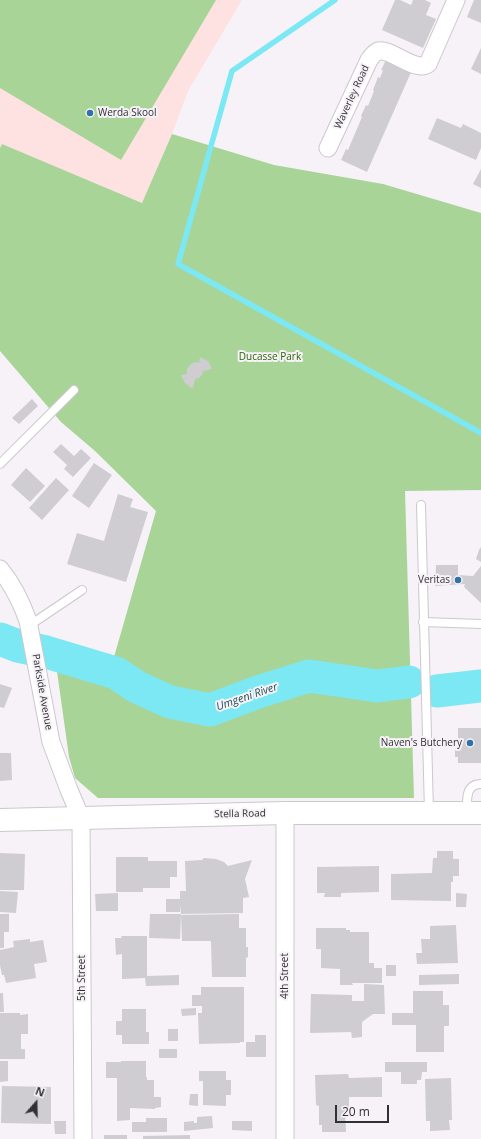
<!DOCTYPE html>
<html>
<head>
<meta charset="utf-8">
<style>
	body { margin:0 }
	#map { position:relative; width:481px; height:1139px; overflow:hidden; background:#f6f2f7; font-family:"Open Sans",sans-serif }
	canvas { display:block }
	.north { position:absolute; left:16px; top:1083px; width:40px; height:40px; -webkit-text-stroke:3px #f6f2f7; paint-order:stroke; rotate:20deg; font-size:11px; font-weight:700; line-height:16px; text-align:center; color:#313032 }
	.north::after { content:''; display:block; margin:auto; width:14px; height:18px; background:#313032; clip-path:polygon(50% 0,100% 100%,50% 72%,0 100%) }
	.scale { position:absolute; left:335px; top:1105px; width:54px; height:18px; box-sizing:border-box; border:2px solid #313032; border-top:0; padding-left:5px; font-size:12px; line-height:14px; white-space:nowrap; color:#313032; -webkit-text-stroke:3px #f6f2f7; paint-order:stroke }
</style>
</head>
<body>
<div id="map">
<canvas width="481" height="1139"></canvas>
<div class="north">N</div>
<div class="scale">20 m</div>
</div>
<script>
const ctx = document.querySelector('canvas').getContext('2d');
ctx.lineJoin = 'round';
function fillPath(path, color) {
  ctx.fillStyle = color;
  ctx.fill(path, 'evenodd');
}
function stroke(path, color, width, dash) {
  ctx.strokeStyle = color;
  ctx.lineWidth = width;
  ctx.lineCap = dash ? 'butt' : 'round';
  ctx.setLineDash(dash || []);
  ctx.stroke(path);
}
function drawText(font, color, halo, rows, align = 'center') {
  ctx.font = font + ' "Open Sans",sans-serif';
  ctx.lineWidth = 4;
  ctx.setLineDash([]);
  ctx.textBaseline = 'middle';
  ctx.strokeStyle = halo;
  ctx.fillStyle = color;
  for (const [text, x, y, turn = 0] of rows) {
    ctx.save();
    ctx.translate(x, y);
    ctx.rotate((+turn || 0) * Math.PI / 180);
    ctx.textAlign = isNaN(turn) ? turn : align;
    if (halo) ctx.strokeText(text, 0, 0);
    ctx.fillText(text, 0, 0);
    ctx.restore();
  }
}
fillPath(new Path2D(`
	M0,0H242L188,91L172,134L142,203L2,144L0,148Z`), '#fde2e1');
fillPath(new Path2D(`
	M0,0H216L121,160L0,88Z
	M172,134L274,165L383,184L481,213V490L405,491L414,798H98L75,778L69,757L55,657L64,641L114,657L156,511L95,451L61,422L0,351V148L2,144L142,203Z`), '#a9d497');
stroke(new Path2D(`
	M335,0L232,71L178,264L481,433`), '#7be8f4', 5.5);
stroke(new Path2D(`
	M0,639L18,646L46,652L116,673L137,687L170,702L210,710L258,692L309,676L377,686L409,682
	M437,691L481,686`), '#7be8f4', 33);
fillPath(new Path2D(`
	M395,0H400L411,5L413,0H425L431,3L426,15L436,19L423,48L382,30Z
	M474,0H481V23L467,17Z
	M481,48V74L471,69Z
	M387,58L412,70L367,172L341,160L346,149L348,150L362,117L361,116L366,105L368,106L374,91L373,90L378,77L380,78L383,70H381Z
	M437,118L461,128L463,124L481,133V148L476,160L428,139Z
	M481,169V188L473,184Z
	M200,357L208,361L212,369L203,371L202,375L199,378L195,379L193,388L190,387L185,383L181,375L187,374V369L190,365L195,362L199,363Z
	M32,399L38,406L19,424L12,418Z
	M61,444L74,456L81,449L91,458L73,477L64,469L67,465L53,452Z
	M94,463L112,475L89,508L72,496Z
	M26,468L45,486L30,502L11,485Z
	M56,478L69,490L42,520L29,508Z
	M118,494L133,499L130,507L148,512L126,582L67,564L77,533L104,541Z
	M481,547V562L476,559L479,550Z
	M436,565H458V575L473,576L481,566V603L464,587L465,584L435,586Z
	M0,684L12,688L4,708L0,707Z
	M458,728H481V763H458V757H455V746H458Z
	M0,753H11L12,780L0,781Z
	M437,851H453V859H459V876H453V882H451V901L391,900V874L432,873L433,858H437Z
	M0,853L25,854L24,890H0Z
	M116,857H148V861H177V877H170V888H143V892H116Z
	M204,858L216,859L224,862L228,866L252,860L245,879L249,897L243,898V913L181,914L180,905V912H166V899H180V891H186L185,861L202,860Z
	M379,866V892L341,893V897H324L325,893H317V867Z
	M0,891L18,892L16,913L0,912Z
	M118,893V911H96L95,894Z
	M456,893L467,894L466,907H456Z
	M0,914H9V932H4V948H0Z
	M150,914H181L180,939L149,938Z
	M239,914V928H246V947H248V957L246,958V977H212L211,941H182L181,915Z
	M456,925L458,963L417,964L416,953H422L421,939H430V926Z
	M316,928H346V930H350V932H369V963H374V968H382V983H352L353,985H340V969L321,968V949H316Z
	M121,936H147V976L179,975V985L146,986L145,978L122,979V954L116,955L115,938H122Z
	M30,939V942L43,940L47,962L34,964L36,978L6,983L4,975H2L0,965V950L14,947L13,941Z
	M386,965H396V976H386Z
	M459,974V984L419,985V975Z
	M364,984L384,985L385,1014H373L362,1022V1037L352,1038L351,1032L310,1033L311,994L352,995V1001H364Z
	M201,987H244V1042H240V1043L199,1044L198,1013H202V1006H192V995H201Z
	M413,991H443V1005H449V1026H444V1052H416V1025H392V1013H413Z
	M0,993H3L4,1012H0Z
	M196,1008V1015L182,1016L181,1009Z
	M122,1009H146V1032H149V1044H122V1035H116V1021H122Z
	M0,1013H20V1015L28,1014V1034H21V1049H25V1059H0Z
	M168,1029H178V1041H168Z
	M255,1035H266V1057H246V1042H255Z
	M159,1049H177V1058H159Z
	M0,1061H8V1081L0,1082Z
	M121,1061H146V1077H147V1080H154V1097H161V1107L155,1108V1109L130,1108V1120L117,1121V1078H106V1062H121Z
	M385,1062H427V1072H422L421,1080H417V1084H401V1072H385Z
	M199,1071H226V1080H231V1095H226V1106L203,1105V1081H199Z
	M348,1074L349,1078L382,1077V1097H349V1109H345L346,1132H322V1125H319V1106L316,1105L315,1075Z
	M451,1078L452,1120H449L450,1130L430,1131V1121H426L425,1079Z
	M2,1086L51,1087V1124L1,1123Z
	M190,1094H198V1106L189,1105Z
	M212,1116L213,1128L184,1131V1122L194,1121V1123H197V1117Z
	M146,1118H167V1132H132V1122H146Z
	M54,1121H66V1134H55Z
	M232,1121H252V1131L232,1130Z
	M104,1135H127V1139H104Z
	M190,1135V1139H143V1136Z`), '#cfcdd2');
const service = new Path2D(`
	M0,464L74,390
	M421,505L429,812
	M423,622L481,624
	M30,625L82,590
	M467,813C467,800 465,784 481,784`);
const minor = new Path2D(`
	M328,148L369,60C371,57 374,53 378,51C391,48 415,73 428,64L456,0
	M0,569C13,585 21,601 28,621L51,742L69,790L81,818L83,1139
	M285,813V1139`);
const secondary = new Path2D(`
	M0,820L285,813H481`);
stroke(service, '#ccc8cd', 10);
stroke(minor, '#ccc8cd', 19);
stroke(secondary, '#ccc8cd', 24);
stroke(service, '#fff', 8);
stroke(minor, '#fff', 17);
stroke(secondary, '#fff', 22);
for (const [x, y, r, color] of [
	[90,113,4,"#3071a7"],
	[458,580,4,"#3071a7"],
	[470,743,4,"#3071a7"]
]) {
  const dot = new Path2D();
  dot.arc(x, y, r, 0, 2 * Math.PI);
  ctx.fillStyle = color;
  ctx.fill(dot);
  stroke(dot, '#f6f2f7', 1.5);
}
drawText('10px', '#313032', '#f6f2f7', [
	["Waverley Road",352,97,-65],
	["Parkside Avenue",42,692,80],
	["Stella Road",240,814,-1],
	["4th Street",285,976,-90],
	["5th Street",82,978,-90]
]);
drawText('10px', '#313032', '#f6f2f7', [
	["Werda Skool",98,113,"left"],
	["Veritas",450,580],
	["Naven's Butchery",462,743]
], 'right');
drawText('10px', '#2b6305', '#f6f2f7', [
	["Ducasse Park",270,357]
]);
drawText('italic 11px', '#225257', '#f6f2f7', [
	["Umgeni River",247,697,-19]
]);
</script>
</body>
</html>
